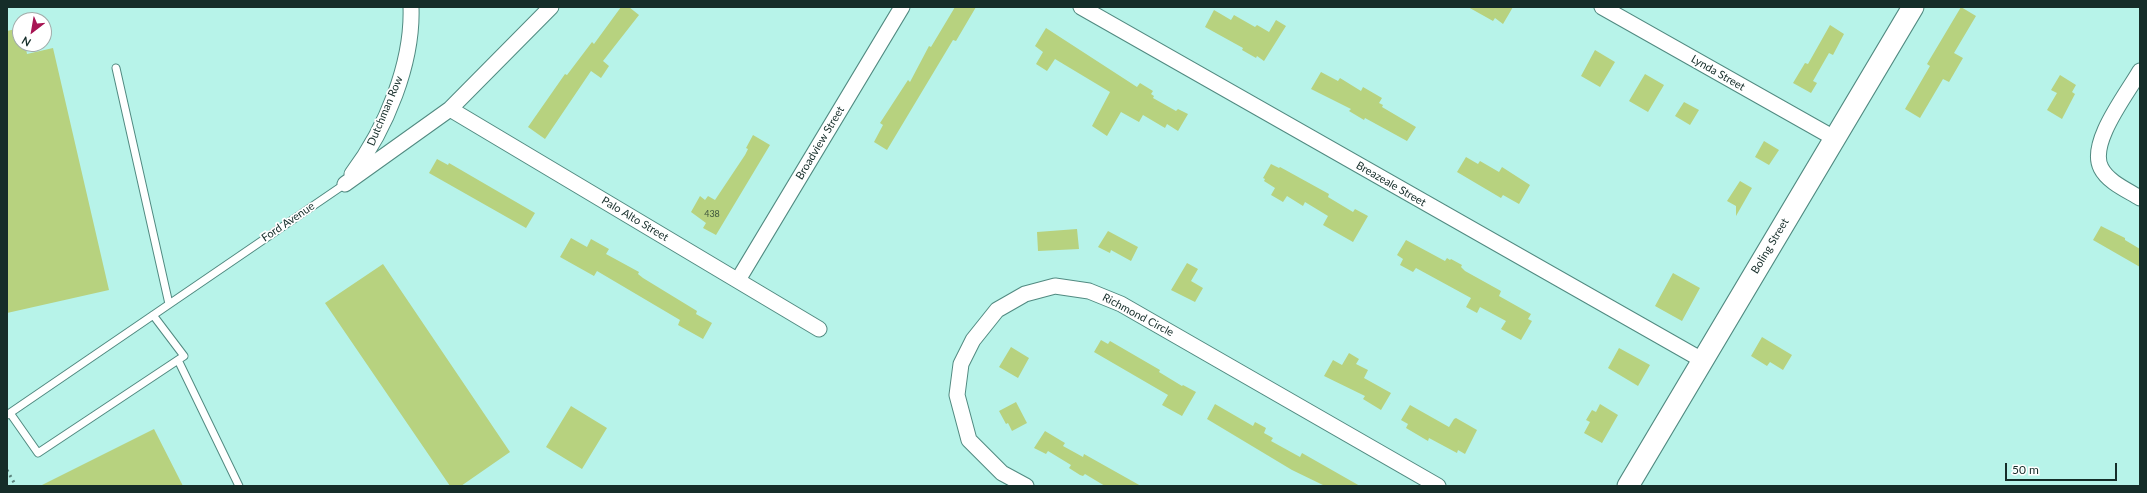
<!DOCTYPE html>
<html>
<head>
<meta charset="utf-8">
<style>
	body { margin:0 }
	#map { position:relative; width:2147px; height:493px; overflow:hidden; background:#b7f3e9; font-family:Lato,sans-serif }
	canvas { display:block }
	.frame { position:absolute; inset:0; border:8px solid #152d29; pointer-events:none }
	.north { position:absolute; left:12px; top:12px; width:40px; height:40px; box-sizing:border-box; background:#fff; border:1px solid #a1aba9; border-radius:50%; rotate:211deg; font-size:11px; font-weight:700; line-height:16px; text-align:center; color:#152d29 }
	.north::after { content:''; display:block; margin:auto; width:14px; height:18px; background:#a71553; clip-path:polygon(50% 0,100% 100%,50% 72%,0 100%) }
	.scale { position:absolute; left:2005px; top:463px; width:112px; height:18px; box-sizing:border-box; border:2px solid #152d29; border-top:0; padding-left:5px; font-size:12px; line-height:14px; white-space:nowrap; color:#152d29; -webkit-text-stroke:3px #fff; paint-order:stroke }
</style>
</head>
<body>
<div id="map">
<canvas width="2147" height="493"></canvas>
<div class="frame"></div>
<div class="north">N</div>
<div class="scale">50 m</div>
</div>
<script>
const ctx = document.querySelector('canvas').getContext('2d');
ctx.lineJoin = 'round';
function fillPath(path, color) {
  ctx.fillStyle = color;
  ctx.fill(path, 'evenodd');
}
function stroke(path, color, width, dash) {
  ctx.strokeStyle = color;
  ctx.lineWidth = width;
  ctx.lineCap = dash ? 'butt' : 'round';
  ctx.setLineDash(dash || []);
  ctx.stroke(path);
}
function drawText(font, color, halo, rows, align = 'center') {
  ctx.font = font + ' Lato,sans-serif';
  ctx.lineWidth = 3.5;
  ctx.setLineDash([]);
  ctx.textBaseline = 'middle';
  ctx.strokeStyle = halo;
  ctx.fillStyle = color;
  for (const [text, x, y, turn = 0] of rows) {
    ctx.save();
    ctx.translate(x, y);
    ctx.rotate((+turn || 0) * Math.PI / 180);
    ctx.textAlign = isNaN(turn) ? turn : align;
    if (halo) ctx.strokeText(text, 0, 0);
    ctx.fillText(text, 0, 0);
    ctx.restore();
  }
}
fillPath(new Path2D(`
	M621,7H629L639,15L603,61L609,66L601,78L591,71L545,139L528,127L565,74L567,75L592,42L594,44Z
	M955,7H976L956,41L953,40L887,150L874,142L883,125L880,123L908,80L910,82L929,46L931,47Z
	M1468,7H1513L1503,24L1495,18L1493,21Z
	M1961,7L1976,16L1954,53L1963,58L1949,82L1943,79L1920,118L1905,109L1930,66L1927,64Z
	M1214,10L1231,20L1234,15L1255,27L1257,25L1269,32L1276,20L1286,26L1264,61L1257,56L1256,58L1242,50L1243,48L1205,27Z
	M1830,25L1844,34L1833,55L1829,53L1813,81L1817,83L1811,93L1793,83L1805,63L1808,64Z
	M20,28V44H25L27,54L53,48L109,290L7,313V31Z
	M1046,28L1137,87L1140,83L1153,91L1151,94L1154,96L1153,98L1176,111L1178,109L1188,114L1178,131L1167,124L1165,128L1143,115L1139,122L1121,112L1107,136L1092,126L1110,92L1055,59L1047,71L1036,64L1043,52L1035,46Z
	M1595,50L1615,62L1600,87L1581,76Z
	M1321,72L1338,81L1340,78L1361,91L1363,87L1382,98L1379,103L1383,105L1382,107L1416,127L1407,141L1365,118L1364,120L1349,111L1351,109L1311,89Z
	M1645,74L1664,85L1648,112L1629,101Z
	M2060,75L2076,85L2072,92L2075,94L2062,119L2047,110L2057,93L2051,90Z
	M1684,102L1699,110L1690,125L1675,116Z
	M753,135L770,145L716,235L703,228L706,223L691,212L700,196L705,200L708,196L715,200L745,155L748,149L746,148Z
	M1764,141L1779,150L1769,165L1755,157Z
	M1466,157L1478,164L1480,161L1499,172L1502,167L1530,185L1519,204L1503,195L1501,198L1457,172Z
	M437,159L448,165L449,163L535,213L526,228L429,173Z
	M1271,164L1279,168L1280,167L1329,194L1328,197L1353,212L1355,209L1368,216L1353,242L1323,225L1328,216L1305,202L1303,206L1287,196L1283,202L1271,195L1275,188L1264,181L1265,179L1263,178Z
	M1740,181L1752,188L1736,216V206L1727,201Z
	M2101,226L2125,238V240L2140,249V267L2093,240Z
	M1077,229L1079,249L1038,251L1037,232Z
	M1108,231L1138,247L1131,261L1111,250L1110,253L1098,247Z
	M571,238L587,247L591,239L609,249L606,254L639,272L638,274L643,278L697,311L696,314L712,323L703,339L678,325L680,320L597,271L594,276L560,257Z
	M1406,240L1445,261L1447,258L1450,260L1451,259L1462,265L1461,267L1465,271L1501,291L1499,296L1531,314L1528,319L1532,321L1521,340L1501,329L1506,321L1480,307L1477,313L1466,307L1471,298L1416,268L1413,272L1400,265L1403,259L1397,255Z
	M1187,263L1198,269L1191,281L1203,288L1195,302L1171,290Z
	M383,264L510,452L461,486H450L325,303Z
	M1673,273L1700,288L1682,321L1655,306Z
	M1762,337L1792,355L1783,370L1770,362L1767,366L1751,356Z
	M1101,340L1108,344L1110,341L1160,370L1159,372L1182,386L1183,385L1196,392L1182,416L1162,405L1168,395L1094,352Z
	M1011,347L1029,358L1018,378L999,367Z
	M1619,348L1650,365L1638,386L1608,368Z
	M1349,353L1359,359L1356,364L1368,370L1364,378L1391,393L1381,410L1363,399L1365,396L1324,376L1333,360L1342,365Z
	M1016,402L1027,423L1012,431L1008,423L1006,424L999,411Z
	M1215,404L1253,426L1255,422L1266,428L1264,433L1273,438L1271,441L1300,457L1302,453L1360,486H1325L1292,470L1207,419Z
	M1600,404L1618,415L1602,443L1584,433L1590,422L1586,420L1592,410L1596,412Z
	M1410,405L1449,427L1454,419L1456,418L1477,430L1465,454L1458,450L1457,453L1429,438L1428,441L1406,428L1408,424L1401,420Z
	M571,406L607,428L582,469L546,447Z
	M154,429L183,486H40Z
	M1045,431L1065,443L1063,446L1083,457L1084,454L1141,486H1105L1085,474L1083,476L1080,475L1069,468L1071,465L1048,451L1046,454L1034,448Z`), '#b7d27f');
const lane = new Path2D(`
	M116,68L169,304
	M178,360L239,486
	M10,413L38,453L184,356L153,315
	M7,415L345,184`);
const street = new Path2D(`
	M1081,7L1702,360
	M1602,7L1834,138
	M2140,71C2127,94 2088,143 2101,168C2108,182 2127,190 2140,198
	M450,109L819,329
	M352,174C386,129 413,63 411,7
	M345,184L450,109L551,7
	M738,280L902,7
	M1026,486L1002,473L969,440L957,395L961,364L973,340L997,310L1025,294L1055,286L1089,291L1121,304L1438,486`);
const secondary = new Path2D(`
	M1628,486L1913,7`);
stroke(lane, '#518a81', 9);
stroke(street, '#518a81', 17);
stroke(secondary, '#518a81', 23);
stroke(lane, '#fff', 7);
stroke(street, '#fff', 15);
stroke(secondary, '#fff', 21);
stroke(new Path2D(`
	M7,470L16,486`), '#5c847d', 3, [2, 4]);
drawText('9px', '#3e563e', null, [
	["438",712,214]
]);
drawText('11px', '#152d29', '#fff', [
	["Lynda Street",1718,73,30],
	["Dutchman Row",385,111,-67],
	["Broadview Street",820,143,-59],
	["Breazeale Street",1391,184,30],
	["Palo Alto Street",635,219,31],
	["Ford Avenue",288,222,-34],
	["Boling Street",1770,246,-59],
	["Richmond Circle",1138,315,28]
]);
</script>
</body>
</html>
